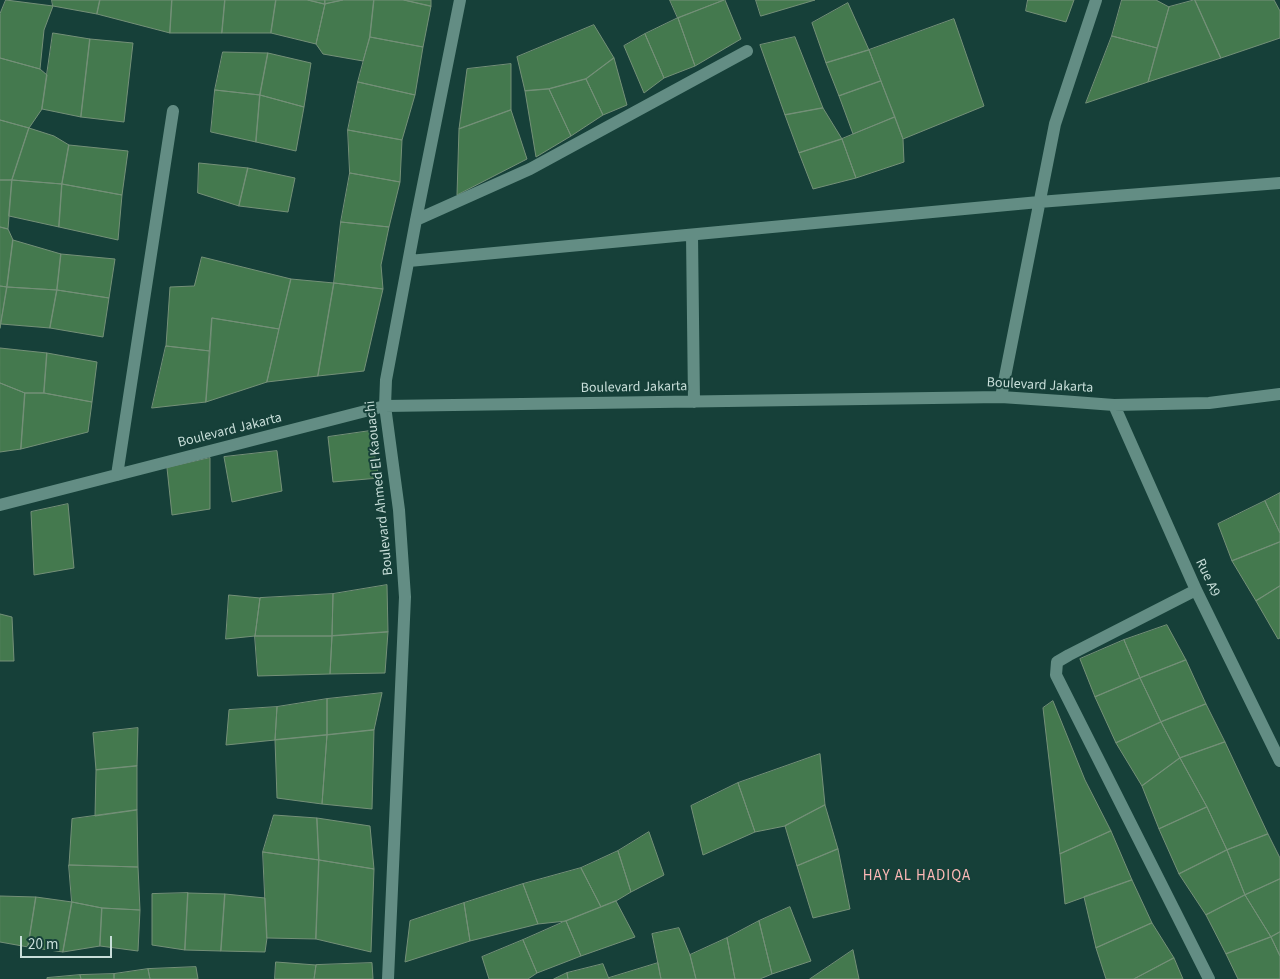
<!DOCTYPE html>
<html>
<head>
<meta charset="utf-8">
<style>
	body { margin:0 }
	#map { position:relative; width:1280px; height:979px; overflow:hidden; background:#164039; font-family:"Source Sans 3",sans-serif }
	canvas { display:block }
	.scale { position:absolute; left:20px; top:936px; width:92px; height:22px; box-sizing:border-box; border:2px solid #c8ded9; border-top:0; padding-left:6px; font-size:15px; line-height:18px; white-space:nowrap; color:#c8ded9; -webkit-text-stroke:4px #164039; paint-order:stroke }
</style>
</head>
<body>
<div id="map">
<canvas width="1280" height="979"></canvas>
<div class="scale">20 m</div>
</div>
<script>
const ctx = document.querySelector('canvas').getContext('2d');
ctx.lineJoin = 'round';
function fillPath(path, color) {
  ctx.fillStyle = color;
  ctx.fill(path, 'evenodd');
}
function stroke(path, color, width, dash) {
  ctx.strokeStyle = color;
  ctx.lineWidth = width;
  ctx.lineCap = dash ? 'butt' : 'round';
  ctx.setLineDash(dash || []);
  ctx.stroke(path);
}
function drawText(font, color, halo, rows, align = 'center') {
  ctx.font = font + ' "Source Sans 3",sans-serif';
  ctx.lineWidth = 4;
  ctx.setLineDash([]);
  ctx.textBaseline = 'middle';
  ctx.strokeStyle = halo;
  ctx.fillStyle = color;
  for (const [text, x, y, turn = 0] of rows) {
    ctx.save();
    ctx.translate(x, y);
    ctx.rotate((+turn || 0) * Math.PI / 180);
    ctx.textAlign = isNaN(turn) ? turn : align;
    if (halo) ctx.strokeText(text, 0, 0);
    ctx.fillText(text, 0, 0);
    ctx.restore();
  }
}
const building = new Path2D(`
	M6,0L53,6L44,30L40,69L0,58V14Z
	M52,0H100L97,14L53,6Z
	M100,0H172L170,33L97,14Z
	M172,0H225L222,33H170Z
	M225,0H276L271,33H222Z
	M276,0H308L325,4L316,44L271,33Z
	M308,0H325V4Z
	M325,0H343L325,4Z
	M343,0H374L370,37L363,61L323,54L316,44L325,4Z
	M374,0H404L431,6L423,47L370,37Z
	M404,0H431V6Z
	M670,0H724L678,18Z
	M725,0L741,39L695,66L678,18Z
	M756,0H815L761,16Z
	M1028,0H1074L1066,22L1026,11Z
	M1122,0H1156L1169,7L1157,48L1112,36Z
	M1195,0L1221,58L1148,82L1169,7Z
	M1195,0H1274L1280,11V38L1221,58Z
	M848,3L869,50L826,63L812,23Z
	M678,18L695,66L664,78L645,34Z
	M954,19L984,106L903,139L869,50Z
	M594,25L614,58L586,79L549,89L525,91L517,57Z
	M53,33L90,39L81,117L42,109Z
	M645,34L664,78L644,93L624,46Z
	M1112,36L1157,48L1148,82L1086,103Z
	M370,37L423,47L415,95L358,82Z
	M795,37L823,108L785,115L760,45Z
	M90,39L133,43L124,122L81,117Z
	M869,50L881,81L839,96L826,63Z
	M223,52L268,53L260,95L215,90Z
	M268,53L311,63L304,107L260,95Z
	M0,58L40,69L47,75L42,109L29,128L0,120Z
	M614,58L627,105L603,115L586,79Z
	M511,64V110L459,129L467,69Z
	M586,79L603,115L571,136L549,89Z
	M881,81L895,117L853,134L839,96Z
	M358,82L415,95L402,140L348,130Z
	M549,89L571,136L536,157L525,91Z
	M215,90L260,95L256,142L211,132Z
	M260,95L304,107L296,151L256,142Z
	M823,108L842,139L799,153L785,115Z
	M511,110L527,159L457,195L459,129Z
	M895,117L903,139L904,162L856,178L842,139Z
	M0,120L29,128L12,180H0Z
	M29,128L54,136L69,145L62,184L12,180Z
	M348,130L402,140L400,182L350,173Z
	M842,139L856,178L813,189L799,153Z
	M69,145L128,151L122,195L62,184Z
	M199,163L248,168L239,206L198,193Z
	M248,168L295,178L288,212L239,206Z
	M350,173L400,182L389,227L341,222Z
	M0,180H12L8,229L0,227Z
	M12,180L62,184L59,227L9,216Z
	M62,184L122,195L118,240L59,227Z
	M341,222L389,227L381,265L383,289L334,283Z
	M0,227L8,229L13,240L7,287L0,286Z
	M13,240L61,254L57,290L7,287Z
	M61,254L115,259L109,298L57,290Z
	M202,257L291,279L279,329L212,318L210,351L166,346L170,287L194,286Z
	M291,279L334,283L318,376L267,382Z
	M334,283L383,289L364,371L318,376Z
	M0,286L7,287L0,328Z
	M7,287L57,290L50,328L1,324Z
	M57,290L109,298L103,337L50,328Z
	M212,318L279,329L267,382L206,402Z
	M166,346L210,351L206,402L152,408Z
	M0,348L47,353L44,393H25L0,383Z
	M47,353L97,362L92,402L44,393Z
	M0,383L25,393L21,449L0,452Z
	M25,393H44L92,402L88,432L21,449Z
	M370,431L379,478L333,482L328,437Z
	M277,451L282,491L232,502L224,457Z
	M210,458V509L172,515L167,468Z
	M1280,493V533L1265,501Z
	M1265,501L1280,533V542L1232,561L1218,524Z
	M68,504L74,568L34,575L31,512Z
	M1280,542V586L1256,601L1232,561Z
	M387,585L388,632L332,636L333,594Z
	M1280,586V638L1278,639L1256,601Z
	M333,594L332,636H255L260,598Z
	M229,595L260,598L255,636L226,639Z
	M0,614L12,617L14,661H0Z
	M1167,625L1186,660L1140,678L1124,640Z
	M388,632L385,673L330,674L332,636Z
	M255,636H332L330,674L258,676Z
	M1124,640L1140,678L1095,697L1080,659Z
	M1186,660L1206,704L1161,722L1140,678Z
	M1140,678L1161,722L1116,743L1095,697Z
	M382,693L374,730L327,735V699Z
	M327,699V735L275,740L277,707Z
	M1053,701L1085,780L1111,831L1060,854L1043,708Z
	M1206,704L1225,742L1180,758L1161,722Z
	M277,707L275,740L226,745L229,710Z
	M1161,722L1180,758L1142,786L1116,743Z
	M138,728L137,766L96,770L93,733Z
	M374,730L372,809L322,804L327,735Z
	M327,735L322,804L277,798L275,740Z
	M1225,742L1268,834L1227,850L1207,807L1180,758Z
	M820,754L825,805L785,826L755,832L738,783Z
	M1180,758L1207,807L1159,829L1142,786Z
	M137,766V810L95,816L96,770Z
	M738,783L755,832L703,855L691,806Z
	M825,805L838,849L797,866L785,826Z
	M1207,807L1227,850L1179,874L1159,829Z
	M137,810L138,867L69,865L72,819Z
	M274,815L317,818L319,860L263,852Z
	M317,818L370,826L374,869L319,860Z
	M1111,831L1132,880L1065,904L1060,854Z
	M649,832L664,875L631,892L618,851Z
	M1268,834L1280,858V879L1245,895L1227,850Z
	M838,849L850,909L813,918L797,866Z
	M1227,850L1245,895L1206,915L1179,874Z
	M618,851L631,892L616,901L601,907L581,868Z
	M263,852L319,860L316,939L267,938Z
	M319,860L374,869L371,952L316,939Z
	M69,865L138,867L140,910L102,908L72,902Z
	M581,868L601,907L566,921L538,924L523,884Z
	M1280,879V932L1271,937L1245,895Z
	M1132,880L1152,923L1096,948L1084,897Z
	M523,884L538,924L470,941L464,903Z
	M188,893L185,950L152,945V894Z
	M188,893L225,894L221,951L185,950Z
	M225,894L265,898L267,938L265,952L221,951Z
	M1245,895L1271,937L1226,954L1206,915Z
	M0,896L36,897L28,947L0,942Z
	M36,897L72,902L63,952L28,947Z
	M616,901L635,937L581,956L566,921Z
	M72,902L102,908L100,946L63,952Z
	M464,903L470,941L405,962L410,921Z
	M790,907L811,961L772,974L759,921Z
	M102,908L140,910L138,951L100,946Z
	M566,921L581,956L537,973L523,940Z
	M759,921L772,974L760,979H735L727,938Z
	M1152,923L1174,958L1134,979H1106L1096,948Z
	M679,928L690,955L696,979H661L652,934Z
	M1280,932V956L1271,937Z
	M1271,937L1280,956V979H1238L1226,954Z
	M727,938L735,979H696L690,955Z
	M523,940L537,973L528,979H489L482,957Z
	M853,950L859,979H810Z
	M1174,958L1183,979H1134Z
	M276,962L316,965L314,979H275Z
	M372,963L373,979H314L316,965Z
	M658,963L661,979H609V978Z
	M603,964L609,979H568L567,973Z
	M196,967L198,979H150L148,969Z
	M148,969L150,979H114V974Z
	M567,973L568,979H554Z
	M114,974V979H81L80,975Z
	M80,975L81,979H47V978Z`);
fillPath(building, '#44794e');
stroke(building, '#749078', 1);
stroke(new Path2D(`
	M416,220L530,169L747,51
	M692,235L694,402
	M409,261L1039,202L1280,183
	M1001,397L1055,124L1096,0
	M1114,405L1196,590L1280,761
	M117,475L173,111
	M0,505L385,406L1001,397L1061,401L1114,405L1209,403L1280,394
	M1196,590L1069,655L1057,662L1056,675L1209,979
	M388,979L405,597L399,510L385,406L386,380L416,220L460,0`), '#638d84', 12);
drawText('14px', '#c8ded9', '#164039', [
	["Boulevard Jakarta",1040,386,3],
	["Boulevard Jakarta",634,388,-1],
	["Boulevard Jakarta",230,431,-14],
	["Boulevard Ahmed El Kaouachi",380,488,-96],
	["Rue A9",1207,578,65]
]);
ctx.letterSpacing = '1px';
drawText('15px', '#fdb8b6', '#164039', [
	["HAY AL HADIQA",917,877]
]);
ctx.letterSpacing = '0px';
</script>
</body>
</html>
